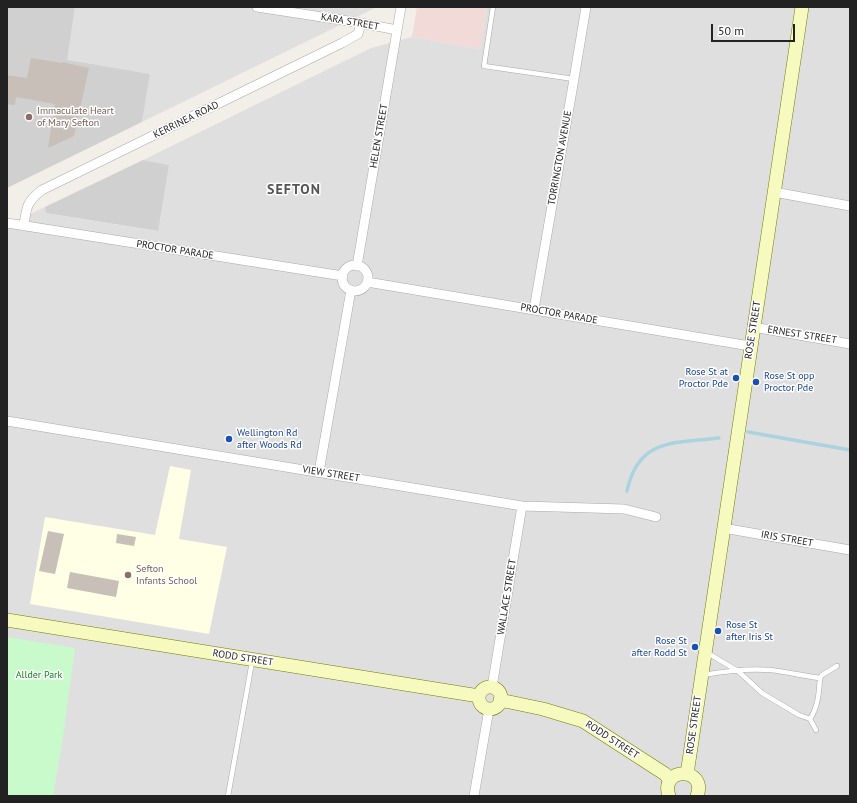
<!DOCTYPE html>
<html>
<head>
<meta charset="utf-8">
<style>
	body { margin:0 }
	#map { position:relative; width:857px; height:803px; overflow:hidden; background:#f2efe9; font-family:"PT Sans",sans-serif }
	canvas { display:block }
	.frame { position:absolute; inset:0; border:8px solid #222; pointer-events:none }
	.scale { position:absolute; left:711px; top:24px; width:84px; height:18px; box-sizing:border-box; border:2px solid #222; border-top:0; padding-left:5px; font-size:12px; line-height:14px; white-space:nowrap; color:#222; -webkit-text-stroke:3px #fff; paint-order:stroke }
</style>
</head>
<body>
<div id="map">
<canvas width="857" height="803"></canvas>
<div class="frame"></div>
<div class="scale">50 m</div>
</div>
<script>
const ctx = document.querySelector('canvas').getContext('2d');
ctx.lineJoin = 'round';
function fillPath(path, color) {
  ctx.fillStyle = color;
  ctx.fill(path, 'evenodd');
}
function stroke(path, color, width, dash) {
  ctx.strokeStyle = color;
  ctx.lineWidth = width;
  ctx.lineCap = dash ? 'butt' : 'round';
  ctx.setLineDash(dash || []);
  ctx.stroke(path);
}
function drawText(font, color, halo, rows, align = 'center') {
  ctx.font = font + ' "PT Sans",sans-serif';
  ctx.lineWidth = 3;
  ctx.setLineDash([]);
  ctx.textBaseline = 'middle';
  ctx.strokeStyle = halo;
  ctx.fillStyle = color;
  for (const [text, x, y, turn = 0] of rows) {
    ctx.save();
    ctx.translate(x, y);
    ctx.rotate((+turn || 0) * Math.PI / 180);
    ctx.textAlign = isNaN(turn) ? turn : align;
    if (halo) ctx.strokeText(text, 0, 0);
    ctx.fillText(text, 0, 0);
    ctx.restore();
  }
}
fillPath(new Path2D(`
	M75,7H377L142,122L150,74L66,61Z
	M487,7H850V796H7V225L45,207L46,213L157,231L169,165L143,160L371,48L412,37L480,49Z`), '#e0dfdf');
fillPath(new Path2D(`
	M417,7H487L480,49L412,37Z`), '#f2dad9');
fillPath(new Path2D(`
	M170,466L191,470L179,539L227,547L209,634L30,604L45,517L155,535Z`), '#ffffe5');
fillPath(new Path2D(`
	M7,7H75L67,60L150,74L142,122L7,188Z
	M143,160L169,165L158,231L46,213L45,207Z`), '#d0d0d0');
fillPath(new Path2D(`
	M7,637L75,648L62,743L53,796H7Z`), '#c8facc');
stroke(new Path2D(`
	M748,432L850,450
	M627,491C638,438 675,443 719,438`), '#aad3df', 3.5);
fillPath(new Path2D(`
	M31,58L62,63V62L89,68L74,136L48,148L55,104L16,97L15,105L7,104V75L27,78Z
	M48,531L64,534L55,574L39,571Z
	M117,534L136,537L134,546L116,543Z
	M70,572L119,581L116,597L67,588Z`), '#c7bfb8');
const lane = new Path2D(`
	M493,7L484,66L574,79
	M706,654L711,655L738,671L762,693L799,715L810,719
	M703,675C725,671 748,668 771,670C787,672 804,676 820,678L822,675L837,666
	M816,730L810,719C818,707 819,693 820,678
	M228,796L252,662`);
const street = new Path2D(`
	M257,7L361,23L397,30
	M774,192L850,206
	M7,223L343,276
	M24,226C26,208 27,201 42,190L342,43L358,34L361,23
	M342 278a13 13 0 1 1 26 0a13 13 0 1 1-26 0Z
	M357,266L401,7
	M367,282L750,346
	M534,309L574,79L586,7
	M753,327L850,344
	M7,421L522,506L624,509L656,517
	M319,472L351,290
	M723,528L850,550
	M492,687L522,506
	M474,796L489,709`);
const secondary = new Path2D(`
	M7,620L479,696
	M479 698a11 11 0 1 1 22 0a11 11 0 1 1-22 0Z
	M500,700L543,709L583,721L665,774L670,780
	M687,774L802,7
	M669,796C659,766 708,767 697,796`);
stroke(lane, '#a9a9a9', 5.5);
stroke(street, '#a9a9a9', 10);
stroke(secondary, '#707d05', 14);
stroke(lane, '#fff', 4.5);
stroke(street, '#fff', 9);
stroke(secondary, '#f7fabf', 13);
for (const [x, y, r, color] of [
	[29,117,4,"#8d6e63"],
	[736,378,4,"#1a4fb4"],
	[756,382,4,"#1a4fb4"],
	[229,439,4,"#1a4fb4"],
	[128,575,4,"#8d6e63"],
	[718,631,4,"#1a4fb4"],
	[695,647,4,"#1a4fb4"]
]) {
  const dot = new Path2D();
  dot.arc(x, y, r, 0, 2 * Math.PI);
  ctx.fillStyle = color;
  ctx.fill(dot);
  stroke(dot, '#fff', 1.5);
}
drawText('10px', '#222', '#fff', [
	["KARA STREET",350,22,10],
	["KERRINEA ROAD",186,120,-26],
	["HELEN STREET",379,136,-80],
	["TORRINGTON AVENUE",560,158,-80],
	["PROCTOR PARADE",175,250,9],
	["PROCTOR PARADE",559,314,10],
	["ROSE STREET",753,330,-81],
	["ERNEST STREET",802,335,9],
	["VIEW STREET",331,474,9],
	["IRIS STREET",787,539,10],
	["WALLACE STREET",507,597,-81],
	["RODD STREET",243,658,9],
	["ROSE STREET",694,725,-82],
	["RODD STREET",612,740,33]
]);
drawText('10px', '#785e54', '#fff', [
	["Immaculate Heart",37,111],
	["of Mary Sefton",37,123],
	["Sefton",136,569],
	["Infants School",136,581]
], 'left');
drawText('10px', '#164399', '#fff', [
	["Rose St at",728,372,"right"],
	["Proctor Pde",728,384,"right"],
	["Rose St opp",764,376],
	["Proctor Pde",764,388],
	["Wellington Rd",237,433],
	["after Woods Rd",237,445],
	["Rose St",726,625],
	["after Iris St",726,637],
	["Rose St",687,641,"right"],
	["after Rodd St",687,653,"right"]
], 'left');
drawText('10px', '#0c8416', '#fff', [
	["Allder Park",39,675]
]);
ctx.letterSpacing = '1px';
drawText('bold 14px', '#555', '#fff', [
	["SEFTON",294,190]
]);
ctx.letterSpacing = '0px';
</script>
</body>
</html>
